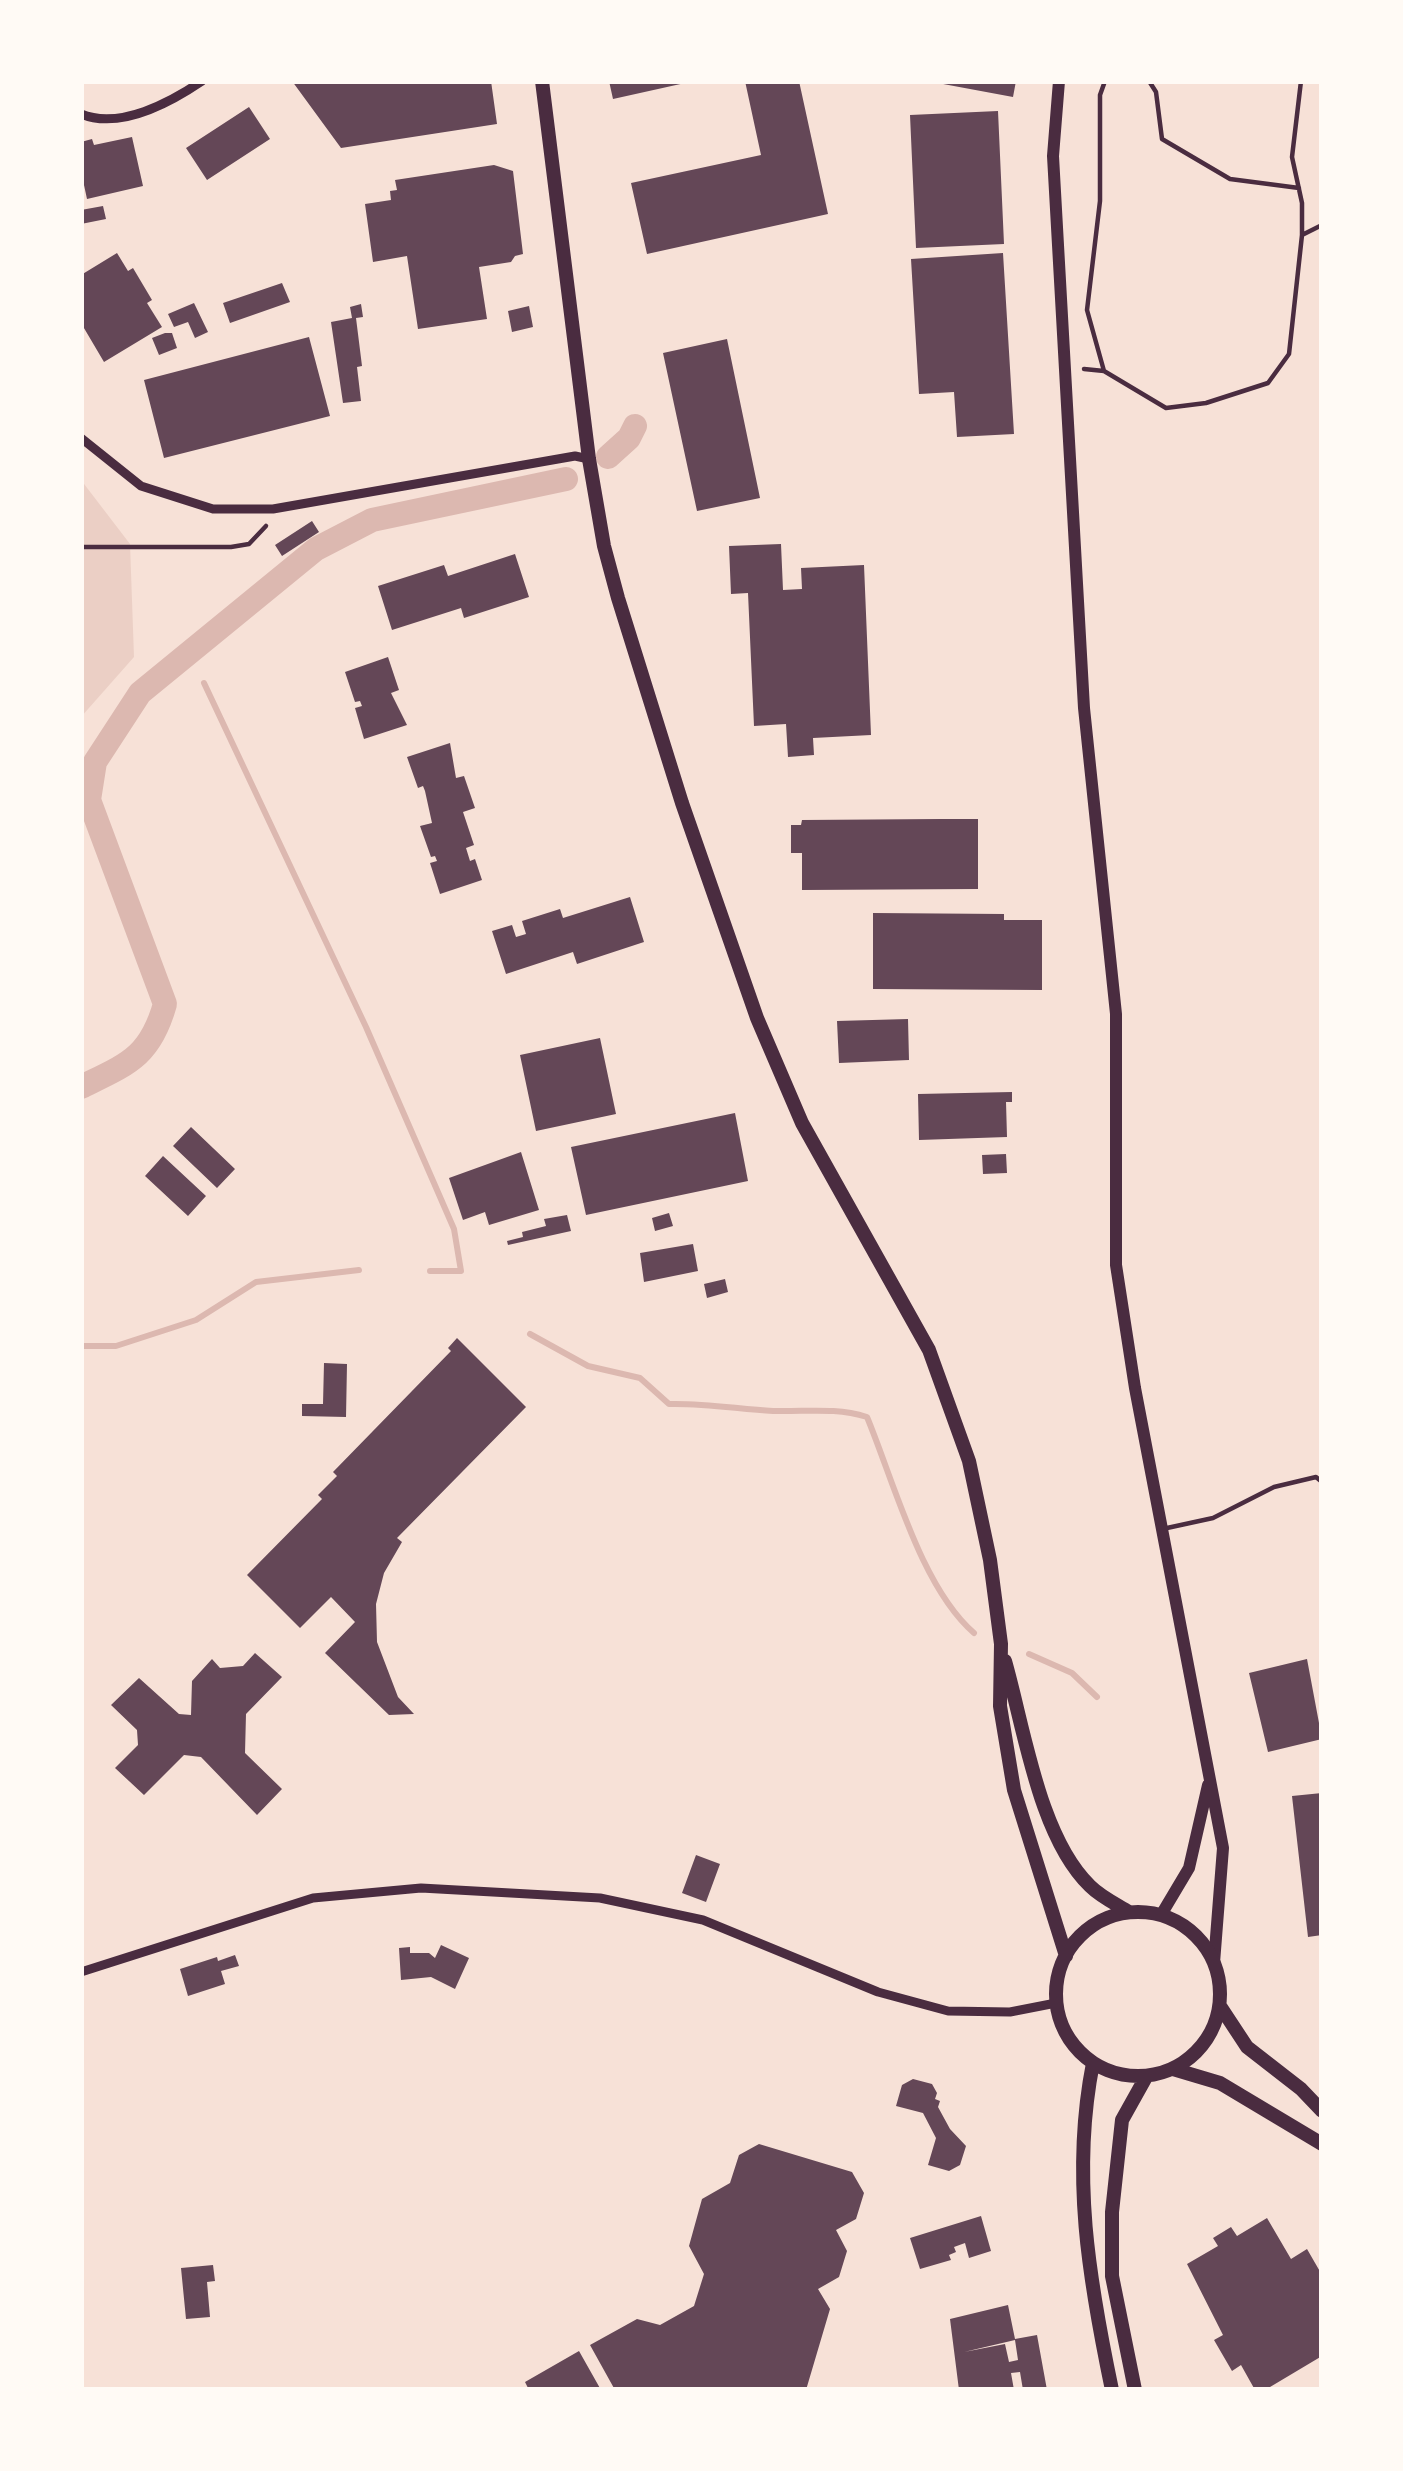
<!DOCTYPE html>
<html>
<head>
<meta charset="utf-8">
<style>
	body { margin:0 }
	#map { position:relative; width:1403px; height:2471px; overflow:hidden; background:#f7e1d7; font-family:Inter,sans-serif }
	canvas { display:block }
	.frame { position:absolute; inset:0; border:84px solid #fffaf5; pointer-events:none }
</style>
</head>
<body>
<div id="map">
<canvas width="1403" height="2471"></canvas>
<div class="frame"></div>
</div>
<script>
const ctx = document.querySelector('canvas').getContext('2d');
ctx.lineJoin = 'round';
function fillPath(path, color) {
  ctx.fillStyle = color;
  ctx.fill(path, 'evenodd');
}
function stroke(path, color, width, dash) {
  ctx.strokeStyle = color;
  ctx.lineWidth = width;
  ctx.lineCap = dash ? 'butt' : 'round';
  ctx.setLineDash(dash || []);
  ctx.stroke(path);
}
fillPath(new Path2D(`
	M81,480L130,544L134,657L81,717Z`), '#ebcfc5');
stroke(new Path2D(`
	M204,683L366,1027L454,1229L461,1271H430
	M530,1334L588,1366L640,1378L669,1404C705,1403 738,1409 773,1411C807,1412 834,1407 867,1417C894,1482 921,1587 974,1633
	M81,1346H116L196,1320L256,1282L359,1270
	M1029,1654L1072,1673L1097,1697`), '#dcb8b0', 6);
stroke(new Path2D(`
	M608,457L629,438L635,426
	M81,1087C128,1064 150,1057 165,1004L89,800L95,762L140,693L316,549L372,520L566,479`), '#dcb8b0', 24);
fillPath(new Path2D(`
	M292,81H491L497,124L341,148Z
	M609,81H684L685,83L613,99Z
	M745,81H799L828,214L647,254L631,183L761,155Z
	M927,81H1016L1013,97Z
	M249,107L270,139L207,180L186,148Z
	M998,111L1004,244L916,248L910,115Z
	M132,137L143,186L87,199L81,171V142L92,139L94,145Z
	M494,165L513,171L523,254L515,256L511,262L479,267L487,319L418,329L407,256L373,262L365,204L391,200L390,191L397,190L395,180Z
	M103,206L106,219L81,224V210Z
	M117,253L128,271L133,268L152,300L147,303L162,327L104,362L81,323V275Z
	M1003,253L1014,434L957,437L954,392L919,394L911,259Z
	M282,283L290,302L230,323L223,303Z
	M194,303L208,332L195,338L188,322L174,327L168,314Z
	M361,304L363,317L356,318L362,366L357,367L361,401L343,403L331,322L352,318L350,307Z
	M529,306L533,327L512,332L508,311Z
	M165,333H172L177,348L159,355L152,338Z
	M309,337L330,416L164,458L144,380Z
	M727,339L760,498L697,511L663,353Z
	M312,521L319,532L282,556L275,545Z
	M781,544L783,590L802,589L801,568L864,565L871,735L813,738L814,755L788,757L786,724L754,726L748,593L731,594L729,546Z
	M515,554L529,597L464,618L461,608L392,630L378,586L444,565L448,576Z
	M388,657L399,690L391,693L407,725L364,739L355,708L362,706L360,701L355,702L345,672Z
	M450,743L456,778L464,776L475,808L463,812L474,845L466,848L470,861L475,859L482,880L440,894L430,863L437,861L435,856L431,857L420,826L432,823L425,791L423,786L418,788L407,757Z
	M941,819H978V889L802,890V853H791V825H801L802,820Z
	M630,897L644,942L577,964L573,952L506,974L492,931L512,925L516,937L526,934L522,921L560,909L563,918Z
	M873,913L1004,914V920H1042V990L873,989Z
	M908,1019L909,1060L839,1063L837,1021Z
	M600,1038L616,1114L536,1131L520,1055Z
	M1012,1092V1102H1006L1007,1137L919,1140L918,1094Z
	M735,1113L748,1181L586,1215L571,1147Z
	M191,1127L235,1169L217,1188L173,1146Z
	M521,1152L539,1210L489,1225L485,1212L463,1220L449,1178Z
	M1006,1154L1007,1173L983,1174L982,1155Z
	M163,1156L206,1196L188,1216L145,1176Z
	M669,1213L673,1226L655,1231L652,1218Z
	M567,1215L571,1231L508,1245L507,1241L523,1237L522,1232L546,1226L544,1219Z
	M693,1244L698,1271L644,1282L640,1253Z
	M725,1279L728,1292L707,1298L704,1284Z
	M457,1338L526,1407L397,1538L402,1542L384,1573L376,1604L377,1642L398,1697L414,1714L389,1715L325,1653L355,1622L331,1597L300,1628L247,1575L322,1499L318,1495L337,1476L333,1472L451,1351L448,1348Z
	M324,1363L347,1364L346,1417L302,1416V1404H323Z
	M255,1653L282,1677L246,1714L245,1753L282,1789L257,1815L201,1757L184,1755L144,1795L115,1768L138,1745L137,1730L111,1705L139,1678L179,1714L191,1715L192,1681L212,1659L220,1668L243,1666Z
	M1307,1659L1322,1739L1268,1752L1249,1673Z
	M1322,1793V1935L1308,1937L1292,1796Z
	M696,1855L720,1864L706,1902L682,1893Z
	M441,1945L469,1958L455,1989L431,1977L401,1980L399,1948L410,1947V1953H429L435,1958Z
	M235,1955L239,1966L221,1971L225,1984L188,1996L180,1969L217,1957L218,1961Z
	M913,2079L932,2084L937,2093L935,2099L940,2101L938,2107L950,2129L966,2146L960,2165L949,2171L928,2165L936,2138L923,2113L896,2106L902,2085Z
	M759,2144L852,2172L864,2193L856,2219L836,2230L847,2251L839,2277L818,2289L830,2309L806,2390H615L590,2345L637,2319L660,2325L694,2306L704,2274L689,2246L702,2199L730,2183L739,2155Z
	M981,2216L991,2251L969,2258L965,2243L954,2247L956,2252L949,2255L951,2260L920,2269L910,2238Z
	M1267,2218L1291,2259L1307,2249L1322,2275V2356L1265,2390H1255L1241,2365L1232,2371L1214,2340L1223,2335L1187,2264L1218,2246L1213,2238L1231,2227L1237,2236Z
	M213,2265L215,2281L207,2282L210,2317L186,2319L181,2268Z
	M1008,2305L1015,2339L1037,2335L1047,2390H1023L1020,2372L1011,2373L1014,2390H959L950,2319ZM1015,2340L1018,2360L1009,2362L1005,2344L964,2352Z
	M579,2351L601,2390H529L525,2382Z`), '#644757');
stroke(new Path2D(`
	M1149,81L1156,92L1162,139L1230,179L1299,188
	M1302,235L1322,225
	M1084,369L1104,371L1166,408L1206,403L1268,383L1289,354L1302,235V203L1292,157L1301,81
	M1104,371L1087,310L1100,201V95L1105,81
	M81,547H231L249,544L266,526`), '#4a2c40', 4.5);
stroke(new Path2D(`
	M1167,1528L1213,1518L1274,1487L1316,1477L1322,1482`), '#4a2c40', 4.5);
stroke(new Path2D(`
	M81,114C120,130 171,102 202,81
	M81,438L141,486L213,509H273L575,456L589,459
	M81,1972L313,1898L421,1888L600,1898L703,1920L878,1992L948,2011L1010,2012L1056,2003`), '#4a2c40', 9);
stroke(new Path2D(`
	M1059,81L1053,156L1084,708L1116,1014V1265L1135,1388L1223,1848L1214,1963
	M1161,1915L1189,1868L1208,1785`), '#4a2c40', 12);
stroke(new Path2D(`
	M542,81L589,459L604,546L618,598L682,803L757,1018L802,1123L929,1350L969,1461L990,1560L1001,1644L1000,1706L1014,1790L1066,1956
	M1005,1661C1024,1727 1039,1837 1090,1886C1101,1897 1116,1904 1129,1912
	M1056 1994a82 82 0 1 1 164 0a82 82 0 1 1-164 0Z
	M1220,2006L1247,2047L1301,2089L1322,2111
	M1093,2063C1071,2174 1089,2280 1112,2390
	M1173,2069L1220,2083L1322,2144
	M1135,2390L1112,2276V2212L1122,2120L1146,2077`), '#4a2c40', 14);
</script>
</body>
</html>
